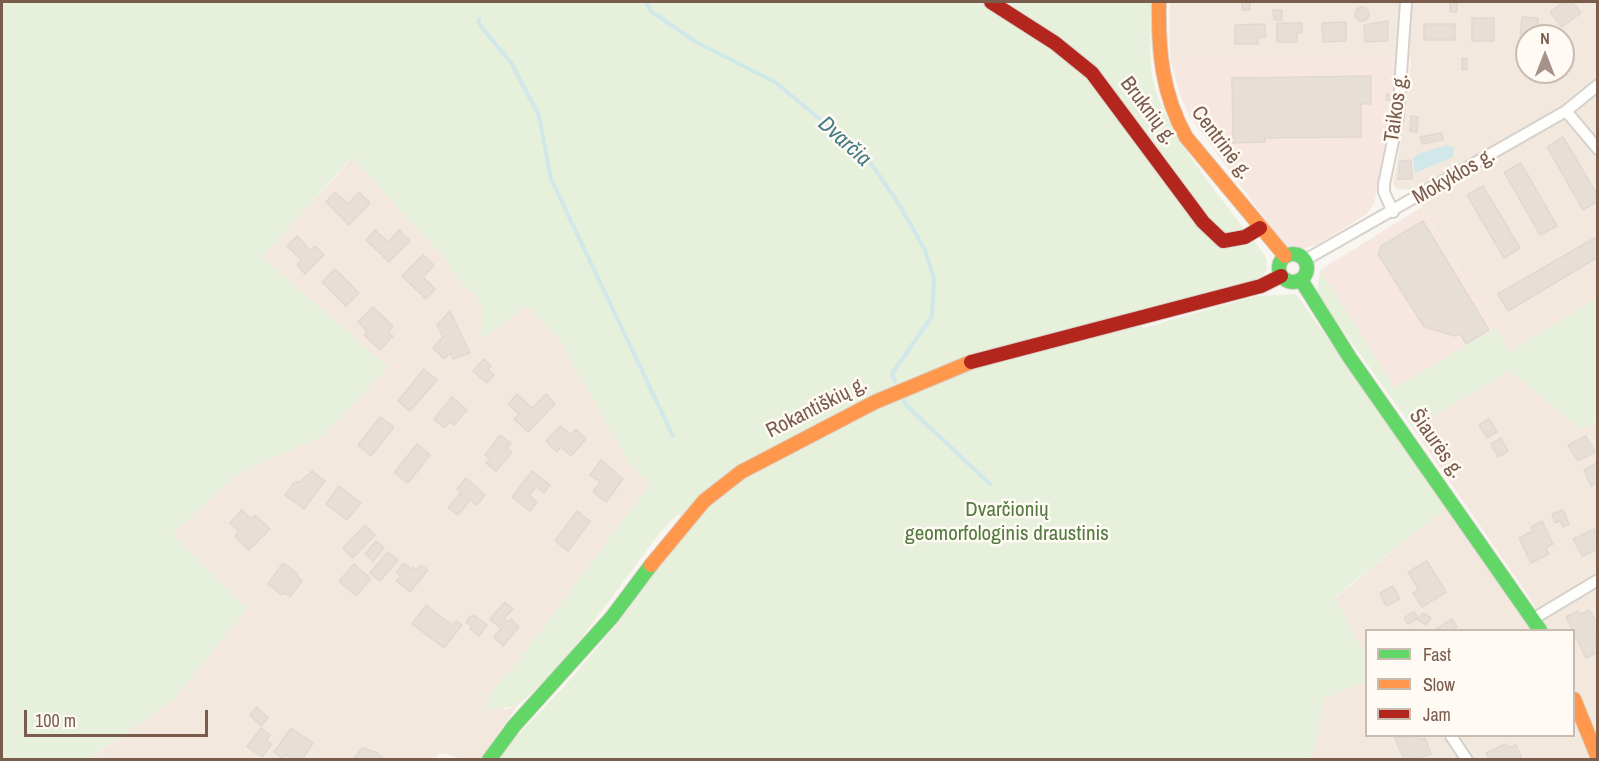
<!DOCTYPE html>
<html>
<head>
<meta charset="utf-8">
<style>
	body { margin:0 }
	#map { position:relative; width:1599px; height:761px; overflow:hidden; background:#f9f5f0; font-family:"Archivo Narrow",sans-serif }
	canvas { display:block }
	.frame { position:absolute; inset:0; border:3px solid #7a5c4d; pointer-events:none }
	.legend { position:absolute; left:1365px; top:629px; width:210px; height:108px; box-sizing:border-box; background:#fffaf3; border:2px solid #cabbb1; margin:0; padding:8px 10px; list-style:none; font-size:18px; color:#7a5c4d }
	.legend li { display:flex; align-items:center; gap:12px; height:30px }
	.legend b { width:30px; border:2px solid #cabbb1 }
	.north { position:absolute; left:1515px; top:24px; width:60px; height:60px; box-sizing:border-box; background:#fffaf3; border:2px solid #cabbb1; border-radius:50%; rotate:0deg; font-size:16px; font-weight:700; line-height:24px; text-align:center; color:#7a5c4d }
	.north::after { content:''; display:block; margin:auto; width:21px; height:27px; background:#a69286; clip-path:polygon(50% 0,100% 100%,50% 72%,0 100%) }
	.scale { position:absolute; left:24px; top:710px; width:184px; height:27px; box-sizing:border-box; border:3px solid #7a5c4d; border-top:0; padding-left:8px; font-size:18px; line-height:21px; white-space:nowrap; color:#7a5c4d; -webkit-text-stroke:4px #fffaf3; paint-order:stroke }
</style>
</head>
<body>
<div id="map">
<canvas width="1599" height="761"></canvas>
<div class="frame"></div>
<ul class="legend">
<li><b style="height:8px;background:#63d668"></b>Fast</li>
<li><b style="height:8px;background:#ff974d"></b>Slow</li>
<li><b style="height:8px;background:#b3261e"></b>Jam</li>
</ul>
<div class="north">N</div>
<div class="scale">100 m</div>
</div>
<script>
const ctx = document.querySelector('canvas').getContext('2d');
ctx.lineJoin = 'round';
function fillPath(path, color) {
  ctx.fillStyle = color;
  ctx.fill(path, 'evenodd');
}
function stroke(path, color, width, dash) {
  ctx.strokeStyle = color;
  ctx.lineWidth = width;
  ctx.lineCap = dash ? 'butt' : 'round';
  ctx.setLineDash(dash || []);
  ctx.stroke(path);
}
function drawText(font, color, halo, rows, align = 'center') {
  ctx.font = font + ' "Archivo Narrow",sans-serif';
  ctx.lineWidth = 5;
  ctx.setLineDash([]);
  ctx.textBaseline = 'middle';
  ctx.strokeStyle = halo;
  ctx.fillStyle = color;
  for (const [text, x, y, turn = 0] of rows) {
    ctx.save();
    ctx.translate(x, y);
    ctx.rotate((+turn || 0) * Math.PI / 180);
    ctx.textAlign = isNaN(turn) ? turn : align;
    if (halo) ctx.strokeText(text, 0, 0);
    ctx.fillText(text, 0, 0);
    ctx.restore();
  }
}
fillPath(new Path2D(`
	M1170,2H1597V298L1510,353L1412,190L1397,189L1393,184L1404,123L1411,57L1170,59ZM1527,36H1563V72H1527Z
	M353,157L445,259L463,285L476,295L482,308V338L527,305L559,339L629,463L655,477L517,663L490,694L504,710L517,706L481,759H461L444,753L439,754L434,760H88L174,698L172,534L238,473L323,436L387,367L262,257Z
	M1509,371L1581,427L1597,423V742L1574,686V630H1549L1529,597L1413,428Z
	M1448,506L1532,630H1366V658L1335,598Z
	M1366,682V736H1574V719L1591,759H1310L1319,733L1307,704Z`), '#f2e8de');
fillPath(new Path2D(`
	M1399,57L1395,102L1374,204L1367,214L1317,245L1293,251L1286,247L1190,117L1181,98L1170,59Z
	M1422,207L1495,328L1395,388L1320,270Z`), '#f6e8e1');
fillPath(new Path2D(`
	M2,2H1151C1151,27 1148,54 1153,80C1164,135 1232,210 1266,257L1267,269L1262,277L1238,287L1130,317L1143,328L1257,296L1296,294L1448,506L1335,597L1366,658V682L1323,698L1319,733L1310,759H497L507,746L564,687L621,619L689,525L678,514L662,530L559,668L517,706L491,710L485,705L490,694L517,663L650,484L629,463L559,339L527,305L482,339V308L476,295L463,285L445,259L352,157L262,257L388,367L323,436L238,473L173,534L247,609L174,699L88,759H2Z
	M1320,270L1395,388L1495,328L1510,352L1597,298V423L1581,428L1509,371L1413,428L1317,294Z`), '#e7f0db');
fillPath(new Path2D(`
	M1447,145L1454,147L1453,157L1415,173L1413,158L1418,154Z`), '#d0e8ea');
stroke(new Path2D(`
	M645,2L652,12L696,42L775,82L868,159L898,203L925,250L934,279L932,316L892,374L895,381
	M479,19V24L512,64L539,116L551,179L673,436
	M904,401L907,406L990,484`), '#d0e8ea', 4);
const building = new Path2D(`
	M1242,2H1250V10H1242Z
	M1450,2H1457V12H1450Z
	M1564,2H1572L1581,13L1562,27L1550,12Z
	M1355 14a7 7 0 1 1 14 0a7 7 0 1 1-14 0Z
	M1273,10H1282V20H1274Z
	M1522,17L1538,18L1537,36L1520,38Z
	M1472,18H1494V41H1472Z
	M1388,21V41L1365,42L1364,25Z
	M1346,22V41L1323,42L1322,23Z
	M1277,23H1302V33H1297V42H1277Z
	M1265,24L1266,37H1258V44H1235V25Z
	M1424,24H1455V40H1424Z
	M1462,58H1467V70H1462Z
	M1371,76V104H1361V137L1265,138V142L1233,143L1232,78Z
	M1387,94L1393,95V100H1386Z
	M1411,116L1418,117L1417,132L1410,131Z
	M1442,133L1443,140L1422,144L1420,137Z
	M1563,137L1598,196V201L1583,210L1547,147Z
	M1411,160L1412,179H1398L1400,161Z
	M1521,163L1557,226L1540,235L1504,172Z
	M1483,186L1520,248L1504,258L1467,195Z
	M335,192L348,204L359,192L370,203L349,225L326,202Z
	M1423,221L1489,330L1466,344L1460,334L1455,336L1424,327L1378,254L1381,246Z
	M375,230L388,242L399,230L410,241L389,262L366,240Z
	M297,236L311,251L315,246L324,255L305,274L297,265L301,260L287,246Z
	M1598,236V257L1508,311L1498,294Z
	M423,255L434,265L423,277L435,289L426,299L402,276Z
	M335,269L359,293L346,306L322,282Z
	M373,307L393,326L388,332L393,336L380,350L364,335L367,331L358,322Z
	M450,311L470,353L453,359L450,353L444,359L433,348L443,337L437,325Z
	M484,359L491,366L488,370L494,375L487,383L473,371Z
	M424,369L437,380L410,411L398,401Z
	M517,394L532,408L546,394L555,404L528,432L514,419L519,414L508,404Z
	M452,397L467,410L454,425L450,422L444,428L434,419Z
	M380,417L394,427L371,456L358,445Z
	M1489,419L1497,432L1487,438L1479,425Z
	M561,426L571,435L576,429L586,439L571,456L561,447L557,452L546,441Z
	M500,435L511,443L507,448L512,452L496,471L486,463L490,459L485,455Z
	M1586,436L1595,452L1578,461L1568,445Z
	M1501,438L1508,451L1498,457L1491,444Z
	M417,444L430,455L408,483L394,473Z
	M601,460L623,479L606,502L593,492L600,482L590,475Z
	M1598,462V482L1591,486L1584,470Z
	M312,471L325,481L304,509L285,495L294,483L301,481Z
	M532,471L550,485L544,493L536,487L529,495L537,502L530,511L512,497Z
	M466,478L485,495L477,505L470,500L458,515L448,508L461,492L457,489Z
	M339,486L361,503L347,520L326,504Z
	M242,510L251,519L255,515L270,529L249,550L235,536L239,531L230,523Z
	M1563,510L1569,524L1563,527L1560,521L1555,523L1552,514Z
	M577,511L590,521L568,551L555,541Z
	M1542,521L1553,544L1546,548L1549,554L1531,563L1519,538L1533,531L1531,527Z
	M365,525L375,535L353,558L343,548Z
	M1594,529L1598,537V549L1582,556L1573,539Z
	M376,541L384,548L373,561L365,554Z
	M388,552L398,560L380,581L370,573Z
	M1427,561L1446,592L1422,607L1413,593L1419,590L1408,572Z
	M283,563L298,574L297,576L302,581L290,597L284,593L282,595L268,584Z
	M404,563L411,569L413,567L416,570L421,565L428,570L410,592L396,581L401,576L396,572Z
	M354,564L371,579L356,596L339,581Z
	M1393,586L1400,599L1386,606L1380,593Z
	M505,602L513,609L504,618L508,622L511,619L519,627L503,646L494,637L501,629L490,619Z
	M426,605L452,625L456,621L462,625L444,648L412,624Z
	M1589,610L1598,625V637L1595,638L1598,652L1586,658L1566,617L1578,611L1580,615Z
	M1414,611L1418,618L1408,624L1404,618Z
	M1423,613L1431,618L1426,625L1418,620Z
	M471,616H475L487,625L479,636L470,629L472,627L466,622Z
	M1452,619L1457,627L1452,630H1435Z
	M257,707L268,718L261,726L250,715Z
	M261,728L270,735L266,740L272,744L262,757L247,747Z
	M291,728L313,743L302,760H293L286,755L283,759L274,752Z
	M1402,736H1419L1421,740L1425,738L1431,754L1415,760H1404L1395,738Z
	M1506,744L1508,748L1516,745L1522,758L1489,760L1486,753Z
	M362,748L376,752L385,760H353Z`);
fillPath(building, '#e6ded7');
stroke(building, '#e2d8d2', 1.5);
const street = new Path2D(`
	M1566,111L1598,149
	M1393,212L1384,192V184L1398,117L1406,2
	M1305,260L1566,111L1598,85
	M1533,619L1598,580
	M1451,736L1467,760`);
const fast = new Path2D(`
	M1279 268a14 14 0 1 1 28 0a14 14 0 1 1-28 0Z
	M1301,280L1350,358L1540,630
	M489,760L514,726L612,617L651,565`);
const slow = new Path2D(`
	M1159,2C1158,51 1162,94 1186,137L1285,256
	M651,565L704,501L741,472L875,402L971,362
	M1574,699L1598,758`);
const jam = new Path2D(`
	M991,2L1055,43L1092,73L1203,222L1223,241L1245,237L1260,228
	M971,362L1261,286L1281,276`);
stroke(street, '#d7d1cb', 14);
stroke(fast, '#d9d2cb', 16);
stroke(slow, '#d9d2cb', 16);
stroke(jam, '#d9d2cb', 16);
stroke(street, '#fefefd', 10);
stroke(fast, '#63d668', 14);
stroke(slow, '#ff974d', 14);
stroke(jam, '#b3261e', 14);
drawText('21px', '#7a5c4d', '#fffaf3', [
	["Taikos g.",1397,108,-82],
	["Bruknių g.",1148,111,53],
	["Centrinė g.",1221,143,53],
	["Mokyklos g.",1454,177,-30],
	["Rokantiškių g.",817,408,-27],
	["Šiaurės g.",1436,444,55]
]);
drawText('21px', '#537a41', '#fffaf3', [
	["Dvarčionių",1007,510],
	["geomorfologinis draustinis",1007,534]
]);
drawText('italic 22px', '#437c86', '#fffaf3', [
	["Dvarčia",844,142,42]
]);
</script>
</body>
</html>
